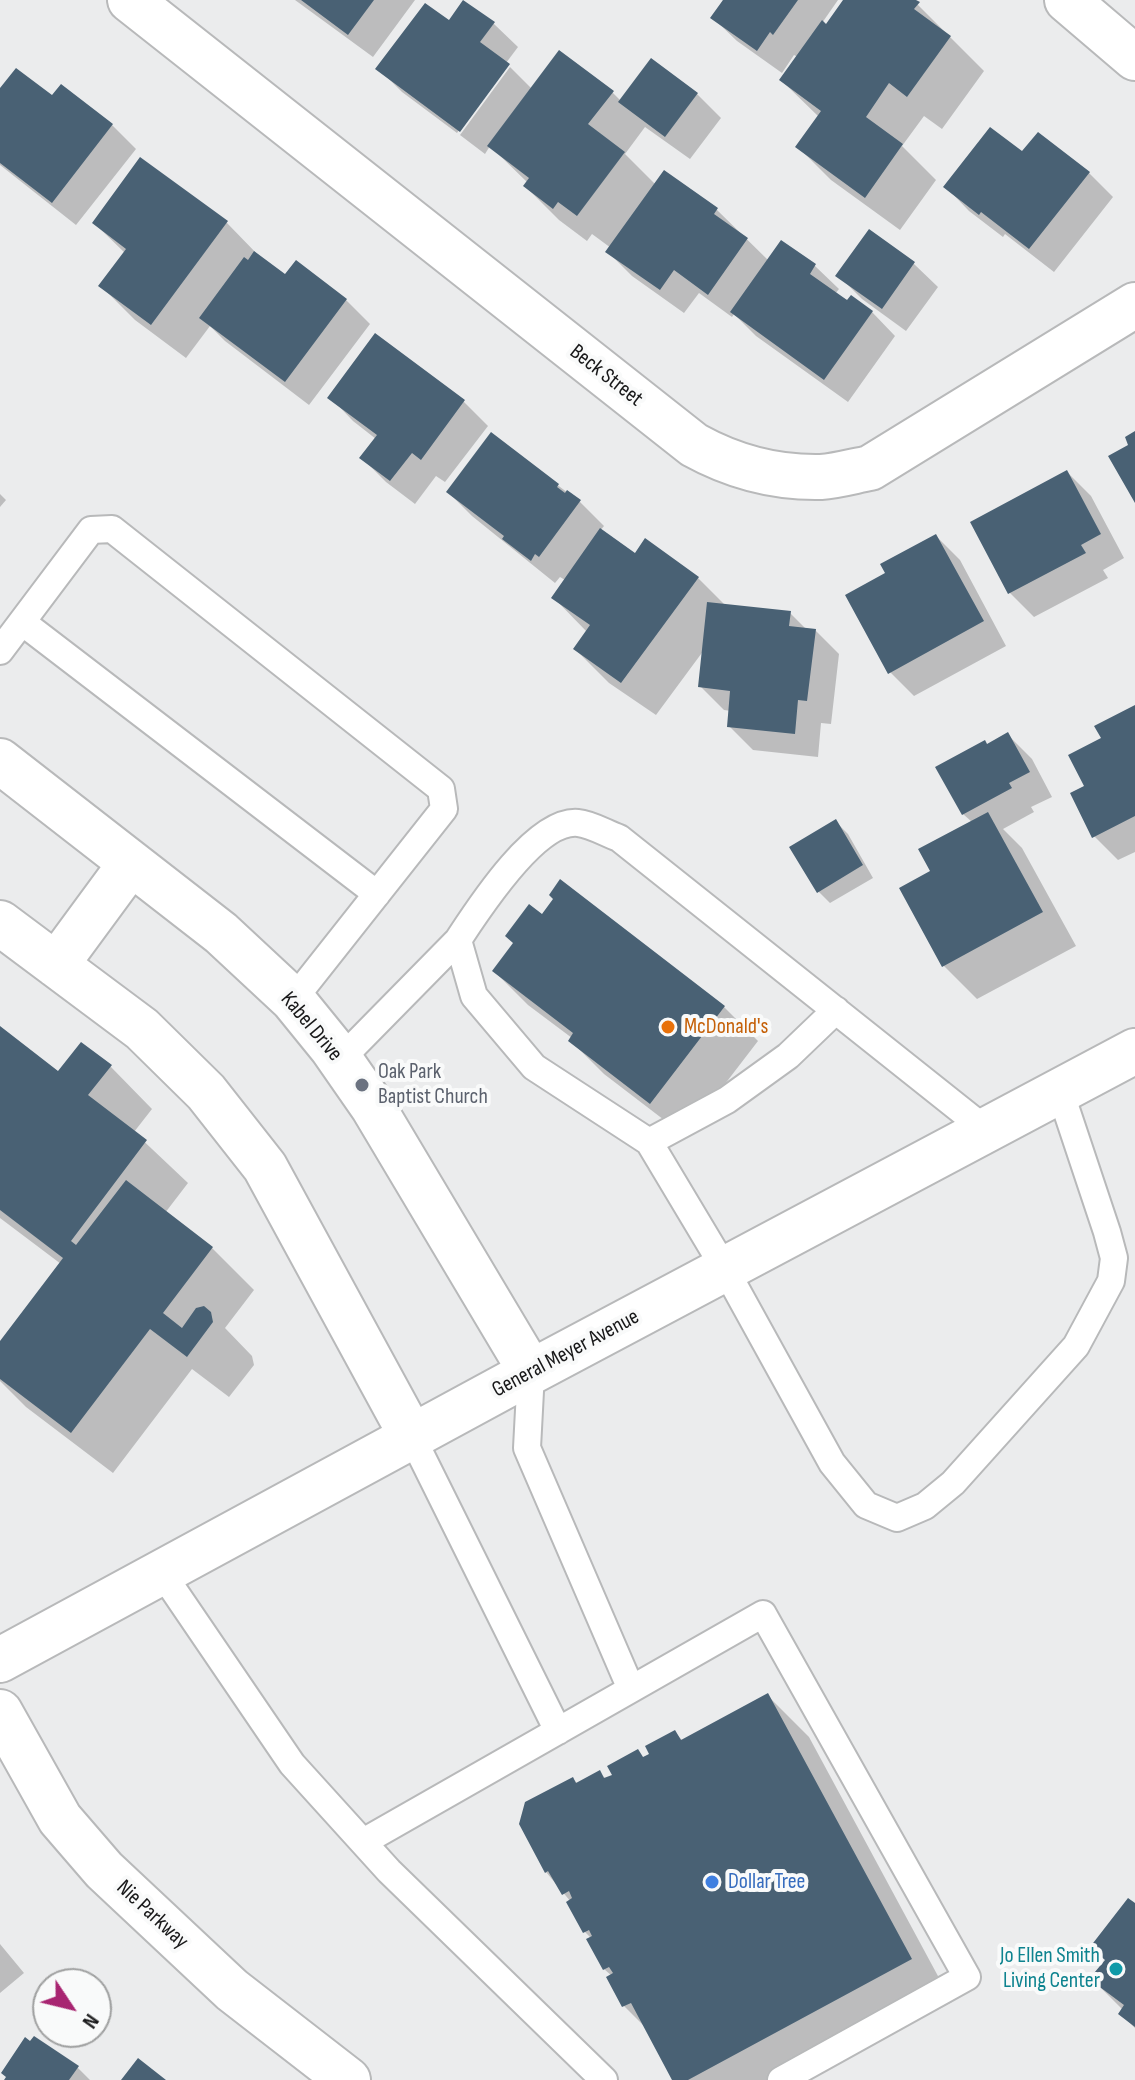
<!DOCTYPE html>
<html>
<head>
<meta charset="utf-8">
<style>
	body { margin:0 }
	#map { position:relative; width:1135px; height:2080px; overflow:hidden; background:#ebeced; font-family:"Sofia Sans Condensed",sans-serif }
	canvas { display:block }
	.north { position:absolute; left:32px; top:1968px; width:80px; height:80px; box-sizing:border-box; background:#f9fafa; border:2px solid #9fa0a0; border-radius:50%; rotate:125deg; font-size:22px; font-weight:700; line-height:32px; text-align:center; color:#181819 }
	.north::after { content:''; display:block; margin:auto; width:28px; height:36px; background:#a82571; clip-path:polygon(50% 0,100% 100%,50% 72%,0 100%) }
</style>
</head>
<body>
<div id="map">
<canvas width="1135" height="2080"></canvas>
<div class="north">N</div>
</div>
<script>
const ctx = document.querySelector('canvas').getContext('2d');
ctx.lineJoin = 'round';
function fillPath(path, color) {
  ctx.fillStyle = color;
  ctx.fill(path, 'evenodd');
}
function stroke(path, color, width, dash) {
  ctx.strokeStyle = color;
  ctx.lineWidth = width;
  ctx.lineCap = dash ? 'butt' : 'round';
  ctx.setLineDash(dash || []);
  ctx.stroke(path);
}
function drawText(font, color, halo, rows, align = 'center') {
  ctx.font = font + ' "Sofia Sans Condensed",sans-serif';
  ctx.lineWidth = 8;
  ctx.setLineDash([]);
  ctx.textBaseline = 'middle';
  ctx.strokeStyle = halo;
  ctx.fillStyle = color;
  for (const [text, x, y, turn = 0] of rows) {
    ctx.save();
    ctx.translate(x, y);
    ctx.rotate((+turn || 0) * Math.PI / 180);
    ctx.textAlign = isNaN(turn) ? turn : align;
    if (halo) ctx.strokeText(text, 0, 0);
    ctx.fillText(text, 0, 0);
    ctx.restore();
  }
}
fillPath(new Path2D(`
	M295,0H415L373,57Z
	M723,0H838L822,23L826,27L845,0H913L984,71L942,129L924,116L902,146L936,180L900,230L831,180L797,146L819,117L781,80L798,57L794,55L782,73L737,41L713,18Z
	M464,1L494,24L518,47L506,63L509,66H505L457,133L402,92L378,68L449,23Z
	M510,67L532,89L612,92L621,101L697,94L721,118L690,159L645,127L625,154L656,185L664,173L717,210L769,261L782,242L815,266L839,289L835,294L872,312L895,336L848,402L756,336L734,314L732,317L699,293L684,313L632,276L608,252L611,248L592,234L587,241L559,220L525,186L528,183L490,146L485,154L460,135Z
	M62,87L112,125L136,149L76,225L0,165V92L53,98Z
	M1023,154L1089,173L1113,197L1054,272L1005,234L1003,237L969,211L946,187Z
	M140,160L227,223L260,257L286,277L346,300L370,324L309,405L225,341L210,326L186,358L135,320L101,286L125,253L94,223Z
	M870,231L914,264L938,287L906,331L862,299L838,275Z
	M376,336L464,402L488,426L445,482L436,476L415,504L386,482L362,458L376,439L353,421L330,397Z
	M491,435L580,502L604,526L600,531L635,556L698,578L726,606L790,613L807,630H815L839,654L831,724L821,723L818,757L753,750L729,726L731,711L724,710L700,686L704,650L656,715L609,683L575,649L587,632L553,597L565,580L560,577L555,583L472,516L448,492Z
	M1067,472L1091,496L1124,558L1103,570L1108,578L1034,617L1010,593Z
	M0,494L6,500L0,507Z
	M936,536L960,560L1006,646L914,696L890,672L888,574Z
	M1135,708V852L1118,860L1094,836L1086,787L1103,739Z
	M1008,735L1032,759L1052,797L1031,807L1034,812L1003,829L1022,848L1076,946L977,999L943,965L932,872L972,822L963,814L988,746Z
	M836,822L848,834L873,878L830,903L818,891Z
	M542,917L724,1007L758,1041L685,1136L604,1074L570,1040L572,1038L528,1005L494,971Z
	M0,1028L58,1074L81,1044L111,1067L152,1109L134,1132L188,1183L165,1213L212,1248L254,1290L225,1328L252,1356L254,1365L229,1397L192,1369L113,1473L26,1407L0,1381V1345L61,1264L0,1218Z
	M767,1695L809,1737L952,2002L807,2080H675L648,2030L624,2006L609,1978L612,1976L604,1969L592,1939L585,1932L571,1902L546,1872L521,1824L573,1779L578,1784L599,1772L606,1779L644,1759L675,1733L683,1741Z
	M1135,1906V2028L1120,2014L1123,2010L1092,1979L1106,1961Z
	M0,1944L24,1973L0,1993Z
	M77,2067L90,2080H7Z`), '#0003');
fillPath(new Path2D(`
	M301,0H374L348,35Z
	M463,0L495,22L480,42L510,64L460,132L375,69L425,3L449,20Z
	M723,0H798L773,35L770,32L757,51L710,18Z
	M843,0H916L920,2L914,9L951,36L907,97L889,83L866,117L903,144L865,198L795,147L821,111L779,80L822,20L826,24Z
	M559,50L614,91L588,124L625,152L577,216L558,202L553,209L523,186L529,178L487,146Z
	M651,58L698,93L665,137L618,102Z
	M16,68L52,95L61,84L113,124L52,203L0,163V88Z
	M990,127L1022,151L1038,132L1090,172L1029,249L981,212L979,215L943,187Z
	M140,157L228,221L151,325L98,286L126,249L92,223Z
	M664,170L718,208L714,214L748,238L708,295L674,270L660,290L605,252Z
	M869,229L915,262L882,309L835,276Z
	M781,240L816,264L810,274L847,300L851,295L873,311L824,380L730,312Z
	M254,251L285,274L296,260L347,299L285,382L199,318L244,257L248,260Z
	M375,333L465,400L421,460L412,453L390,481L359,458L377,435L327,398Z
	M1135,431V503L1108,456L1128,445L1125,437Z
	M491,432L559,484L557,487L565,493L567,490L581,500L539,557L535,554L531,561L502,539L504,536L446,492Z
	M1067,470L1101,534L1081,545L1086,553L1008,594L970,522Z
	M600,528L635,553L645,538L699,577L621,683L573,649L590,625L551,598Z
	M936,534L984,621L888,674L845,595L885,573L880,564Z
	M707,602L791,611L789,626L816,629L807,701L798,700L795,734L727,727L730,691L698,687Z
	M1135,705V816L1092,838L1070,793L1084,786L1068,755L1101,738L1094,726Z
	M1008,732L1030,772L1009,783L1012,788L962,815L935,767L985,740L987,744Z
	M988,812L1043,912L942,967L899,888L930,871L918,849Z
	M836,819L863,865L817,893L789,847Z
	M560,879L725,1006L650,1104L568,1041L573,1033L492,971L513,943L505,936L529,904L542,914L553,899L549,895Z
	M0,1026L58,1071L81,1042L112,1065L88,1095L147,1140L71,1241L76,1245L126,1180L213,1247L163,1313L182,1328L196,1308L204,1306L211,1312L213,1322L187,1357L150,1329L71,1433L0,1379V1341L63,1258L0,1210Z
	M768,1693L912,1959L688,2080H672L631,2003L622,2007L606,1977L613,1973L609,1967L603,1970L586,1939L592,1936L589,1930L583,1933L566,1902L572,1898L569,1891L562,1895L548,1871L545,1873L519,1824L525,1802L573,1777L576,1783L600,1770L604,1778L612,1775L607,1766L638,1749L643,1757L649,1754L645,1746L675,1730L681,1740Z
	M1128,1898L1135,1903V2027L1118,2014L1124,2005L1089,1979L1105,1960L1090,1947Z
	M34,2036L79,2066L69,2080H4L6,2077L1,2073L25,2037L30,2041Z
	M138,2058L166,2080H121Z`), '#496174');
const lane = new Path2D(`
	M22,622L377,894
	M0,651L91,530L112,529L441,789L444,809L293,1000
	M340,1060L458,940
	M986,1130L619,838C607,834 591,824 578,823C536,819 479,908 458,940L474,996L534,1067L649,1142L725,1269L832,1463L866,1505L897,1518L925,1506L953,1483L1076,1346L1111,1281L1114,1258L1107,1232L1060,1091
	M649,1142L727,1100L788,1056L836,1010
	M531,1372L527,1448L631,1689
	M412,1437L558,1731
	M162,1573L292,1764L389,1871L604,2080
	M363,1842L763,1614L967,1977L781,2080`);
const street = new Path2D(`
	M130,0L694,445C732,466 776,478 821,477C837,476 854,471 870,468L1135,305
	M1067,0L1135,58
	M0,1712L60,1819L104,1870L232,1990L348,2080`);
const secondary = new Path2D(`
	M0,761L221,933L293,1000L332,1048L373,1107L531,1372
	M0,923L142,1029L206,1092L265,1167L412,1437
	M56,965L131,863
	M0,1660L531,1372L1135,1051`);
stroke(lane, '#b8b9ba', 30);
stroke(street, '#b8b9ba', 48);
stroke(secondary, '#b8b9ba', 48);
stroke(lane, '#fff', 26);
stroke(street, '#fff', 44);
stroke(secondary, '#fff', 44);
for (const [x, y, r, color] of [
	[668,1027,8,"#e8710a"],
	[362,1085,8,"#6b7280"],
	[712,1882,8,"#3f7fe0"],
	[1116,1969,8,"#0f9aa8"]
]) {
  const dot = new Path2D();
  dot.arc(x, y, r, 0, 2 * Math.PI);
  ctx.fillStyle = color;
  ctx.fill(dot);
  stroke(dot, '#f9fafa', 3);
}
drawText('22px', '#181819', '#f9fafa', [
	["Beck Street",606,376,38],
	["Kabel Drive",311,1027,50],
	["General Meyer Avenue",566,1354,-28],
	["Nie Parkway",152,1915,43]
]);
drawText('22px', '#c56008', '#f9fafa', [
	["McDonald's",684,1027]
], 'left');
drawText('22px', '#5b616d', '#f9fafa', [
	["Oak Park",378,1072],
	["Baptist Church",378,1097]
], 'left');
drawText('22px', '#366cbe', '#f9fafa', [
	["Dollar Tree",728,1882]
], 'left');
drawText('22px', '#0d838f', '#f9fafa', [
	["Jo Ellen Smith",1100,1956],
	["Living Center",1100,1981]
], 'right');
</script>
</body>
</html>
